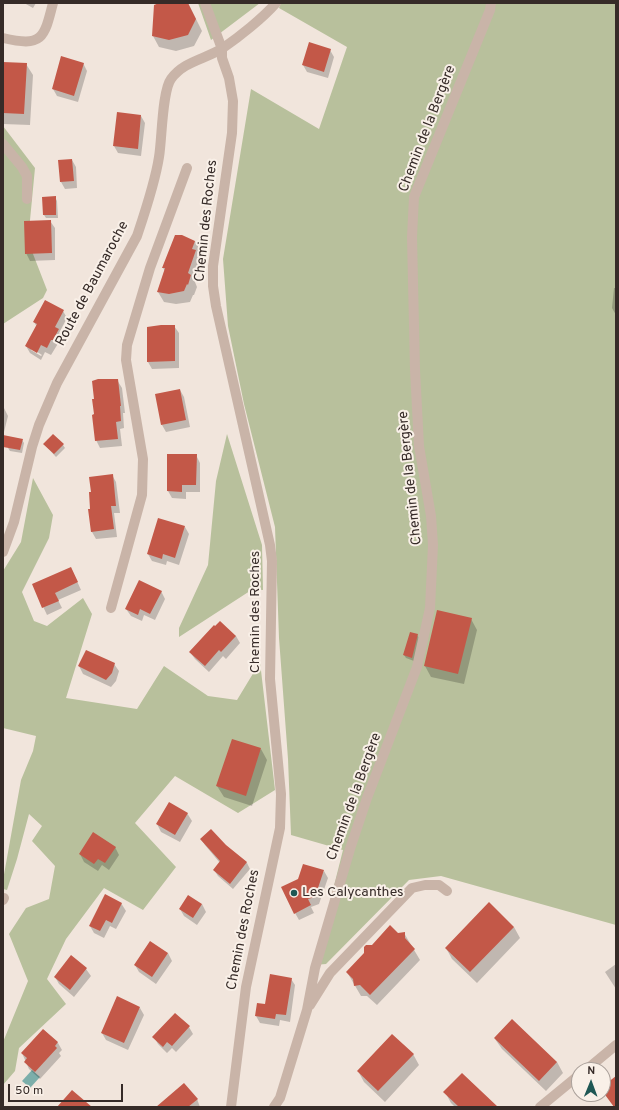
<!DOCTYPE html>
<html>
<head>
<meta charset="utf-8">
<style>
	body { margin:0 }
	#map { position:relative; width:619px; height:1110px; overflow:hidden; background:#f1e5dc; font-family:Overpass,sans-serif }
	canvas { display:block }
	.frame { position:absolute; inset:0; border:4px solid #362b28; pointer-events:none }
	.north { position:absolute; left:571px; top:1062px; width:40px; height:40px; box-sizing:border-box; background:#f9f0e8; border:1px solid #aba19b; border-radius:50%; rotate:1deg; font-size:11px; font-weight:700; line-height:16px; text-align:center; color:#362b28 }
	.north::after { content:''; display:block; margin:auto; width:14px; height:18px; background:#1f5754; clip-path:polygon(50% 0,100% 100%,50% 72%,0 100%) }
	.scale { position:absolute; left:8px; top:1084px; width:115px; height:18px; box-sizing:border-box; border:2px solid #362b28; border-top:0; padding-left:5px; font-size:12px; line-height:14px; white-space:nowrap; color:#362b28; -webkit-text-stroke:3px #f9f0e8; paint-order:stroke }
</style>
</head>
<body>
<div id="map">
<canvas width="619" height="1110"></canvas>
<div class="frame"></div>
<div class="north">N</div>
<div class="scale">50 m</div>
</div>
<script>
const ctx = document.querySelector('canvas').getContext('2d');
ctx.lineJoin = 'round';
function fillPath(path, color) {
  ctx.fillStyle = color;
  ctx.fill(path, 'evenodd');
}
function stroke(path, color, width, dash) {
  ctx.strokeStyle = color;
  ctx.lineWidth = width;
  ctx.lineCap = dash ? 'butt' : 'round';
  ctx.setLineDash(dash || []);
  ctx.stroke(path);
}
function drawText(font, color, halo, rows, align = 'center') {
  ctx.font = font + ' Overpass,sans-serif';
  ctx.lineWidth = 4;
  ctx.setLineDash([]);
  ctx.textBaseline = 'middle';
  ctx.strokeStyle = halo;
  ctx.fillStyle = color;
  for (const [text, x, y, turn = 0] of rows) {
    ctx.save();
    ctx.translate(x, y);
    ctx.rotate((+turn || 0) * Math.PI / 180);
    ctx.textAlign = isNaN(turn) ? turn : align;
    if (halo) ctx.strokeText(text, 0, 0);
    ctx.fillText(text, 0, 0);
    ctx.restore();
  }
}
fillPath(new Path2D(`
	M198,3H260L211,40Z
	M281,3H616V925L441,876L409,880L326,964L314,965L343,850L291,835L288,759L279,638L275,527L244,404L228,326L223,259L251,89L319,129L347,47L279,8Z
	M3,126L35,168L28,241L47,290L43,298L3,324Z
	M227,434L262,545L263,590L253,589L179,637V628L208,565L216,481Z
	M33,478L53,515L49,538L22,592L34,621L47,626L83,598L92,614L66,698L137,709L164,666L208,696L237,700L260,662L275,790L238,813L175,776L135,823L176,867L143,910L104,888L66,939L47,979L66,1004L19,1048L15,1071L3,1085V1042L28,981L9,934L26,908L49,899L55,866L32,841L42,826L29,814L17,859L7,890L3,889V880L21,780L33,751L36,736L3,728V571L21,542Z`), '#b8c09c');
fillPath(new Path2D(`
	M32,1070L40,1077L30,1088L22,1081Z`), '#7caeaa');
fillPath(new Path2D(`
	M24,3H36L33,8Z
	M163,3H188L202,31L194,46L176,51L159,47L153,36Z
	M330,50L334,57L328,78L307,72L303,65Z
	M3,63L26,64L33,75L30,125L3,124Z
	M83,63L87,71L78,102L57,96L53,89Z
	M118,113L141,116L145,123L141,156L118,153L114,146Z
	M72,160L76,167L77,188L65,189L61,182Z
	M55,197L57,201L58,218H46L44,215Z
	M50,221L55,228V260L30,261L26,253Z
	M195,241L201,252L199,258L201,262L195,282L197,287L194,295H193L190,302L176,304L164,302L158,292L165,271L163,268Z
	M614,288H616V315L612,308Z
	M63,311L67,318L59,333L62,337L51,355L45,352L41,360L30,353L26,346L37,327L34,322ZM31,348L42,355L41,356L31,350Z
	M174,326L179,333V368L152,369L148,362Z
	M117,380L122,388L125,413H123L124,428L120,429L122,446L100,448L96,440L95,399Z
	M180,390L184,397L190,427L166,432L162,425Z
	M3,406L8,416L3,436Z
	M22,440L24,443L22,453L10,451L8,448Z
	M44,444L63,445L65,448L56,457Z
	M168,455H196L200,463V492H186V499L172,498L168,491Z
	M112,475L116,482L120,513H114L117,537L96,539L92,532V493Z
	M185,527L189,534L179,565L167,561L166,565L152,561L148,554Z
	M71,568L81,590L58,600L62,608L47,615L33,585Z
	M161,591L165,599L155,620L144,615L142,621L131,616L126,609Z
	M471,619L477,630L464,684L431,677L425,666Z
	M215,627L236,636L240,643L226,659L223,656L209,672L195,659L190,652Z
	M417,635L419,638L414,661L406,658L404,655Z
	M114,664L119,671L116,681L111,687L83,674L79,666Z
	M261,749L267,760L252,806L224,797L217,786Z
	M187,813L192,821L180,842L161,832L157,824Z
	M201,839L225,845L247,863L250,869L233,889L218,876L214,870L220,863L205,845Z
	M115,847L119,855L109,870L102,865L98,871L84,862L80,854Z
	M324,871L328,878L319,904L311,907L314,913L299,920L295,913Z
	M121,903L126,911L116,929L110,926L104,938L94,933L90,926Z
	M202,904L206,912L197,925L184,916L180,909Z
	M514,927L520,938L477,983L452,959L446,948Z
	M404,933L420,960L377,1005L367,996H361L347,972L372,946L398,934Z
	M168,953L172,961L156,984L139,972L135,965Z
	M71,957L86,969L91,976L74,997L59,984L55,977Z
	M616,964V989L605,972Z
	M291,979L295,985L290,1022L280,1020L279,1026L260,1023L256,1016Z
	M140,1008L144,1015L128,1050L106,1040L102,1033Z
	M189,1027L193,1034L176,1052L172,1048L167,1053L158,1044L154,1037Z
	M44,1030L58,1043L62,1050L59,1053L61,1056L40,1079L29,1069L22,1053Z
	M495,1039L557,1062L563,1073L546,1091L502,1049Z
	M413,1054L419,1065L385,1102L364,1082L358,1071Z
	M445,1092L496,1107H455L451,1103Z
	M197,1099L200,1107H161Z`), '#0003');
fillPath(new Path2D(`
	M159,3H188L196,19L188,35L169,40L152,36L154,5Z
	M309,42L331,49L324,72L302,65Z
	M61,56L84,63L74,96L52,89Z
	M3,62L27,63L24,114L3,113Z
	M117,112L141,115L138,149L113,146Z
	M72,159L74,181L60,182L58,160Z
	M56,196V215H43L42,197Z
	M51,220L52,253L25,254L24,221Z
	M175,235H182L195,241L192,249L196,250L188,273L191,275L188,285L187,284L184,291L169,294L157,292L165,268H162Z
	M45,300L64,310L55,327L59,329L53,340H51L47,348L41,345L37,353L25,346L37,324L33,322Z
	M161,325H175V361L147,362V327Z
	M98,379H118L121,406H120L121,421L116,422L118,439L95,441L92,415L94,414L92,399H94L92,381Z
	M180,389L186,420L161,425L155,394Z
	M53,434L64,444L54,454L43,444Z
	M3,435L23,439L20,450L3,447Z
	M167,454H197L196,485H182V492L167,491Z
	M113,474L116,506H111L114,529L91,532L88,509H90L89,492H91L89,477Z
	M158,518L185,526L175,558L163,554L162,559L147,554Z
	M71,567L78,582L55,593L59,601L42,608L32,584Z
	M139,580L162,591L150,614L140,609L138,615L125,609Z
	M437,610L472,618L458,674L424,666Z
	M220,621L236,636L221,652L219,650L205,666L189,652L214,625L215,626Z
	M410,632L418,634L412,658L403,655Z
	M86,650L115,663L112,673L106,680L78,666Z
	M232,739L261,748L246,796L216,786Z
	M169,802L188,813L175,835L156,824Z
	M211,829L226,845L247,862L230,884L213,870L220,861L200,839Z
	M93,832L116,847L105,863L98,859L94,864L79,854Z
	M303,864L324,870L315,897L308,899L311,905L294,914L281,887L298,879Z
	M105,894L122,903L112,923L106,920L100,931L89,926Z
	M188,895L202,904L193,918L179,909Z
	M489,902L514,927L470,972L445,948Z
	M390,925L398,933L405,932V938L415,949L370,995L360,985L354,986L353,979L346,972L364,953V947L366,945H372Z
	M150,941L168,953L152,977L134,965Z
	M71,955L87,968L70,990L54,977Z
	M270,974L292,978L286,1015L276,1014L275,1019L255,1016L257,1003L265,1004Z
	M117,996L140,1007L124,1043L101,1033Z
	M175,1013L190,1026L172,1046L167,1042L163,1047L152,1037Z
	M512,1019L557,1062L539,1081L494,1038Z
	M43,1029L58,1042L55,1046L57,1048L35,1072L24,1062L27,1058L21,1053Z
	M392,1034L414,1054L378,1091L357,1071Z
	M462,1073L498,1107H459L443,1092Z
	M616,1076V1107H614L603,1092V1086Z
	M184,1083L198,1099L188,1107H156Z
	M72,1090L92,1107H57Z`), '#c35848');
stroke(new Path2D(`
	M205,3L222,49V58L229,78L233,101L232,133L213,266V286L216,306L270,545L272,561L270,679L281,794L280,828L246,987L231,1107
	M3,38C42,47 44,39 53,3
	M3,144L22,167L27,176V199
	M3,552L14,522L32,447L39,425L57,383L137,236C145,212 155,183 159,157C162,140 162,91 171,79C184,61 206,59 223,48C239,37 263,18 276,3
	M111,608L142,495L143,459L126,360L127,345L150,268L187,168
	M3,900L4,898
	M310,1005L330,973L412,888L425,885H439L447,891
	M586,1070L616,1045
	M274,1107L280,1098L307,1010L315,968L350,849L367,798L417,667L430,608L433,545L431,516L419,446L415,370L412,237L414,197L490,10L491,3
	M540,1107L579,1075`), '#c9b4a8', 10);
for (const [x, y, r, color] of [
	[294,893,4,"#1f5754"]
]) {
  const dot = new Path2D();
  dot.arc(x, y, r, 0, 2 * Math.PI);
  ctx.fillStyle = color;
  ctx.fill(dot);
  stroke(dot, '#f9f0e8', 1.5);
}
drawText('14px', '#362b28', '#f9f0e8', [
	["Chemin de la Bergère",428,129,-69],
	["Chemin des Roches",207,221,-84],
	["Route de Baumaroche",93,284,-62],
	["Chemin de la Bergère",411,478,-96],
	["Chemin des Roches",256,612,-90],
	["Chemin de la Bergère",355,797,-70],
	["Chemin des Roches",244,930,-79]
]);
drawText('14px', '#362b28', '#f9f0e8', [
	["Les Calycanthes",302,893]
], 'left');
</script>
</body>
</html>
